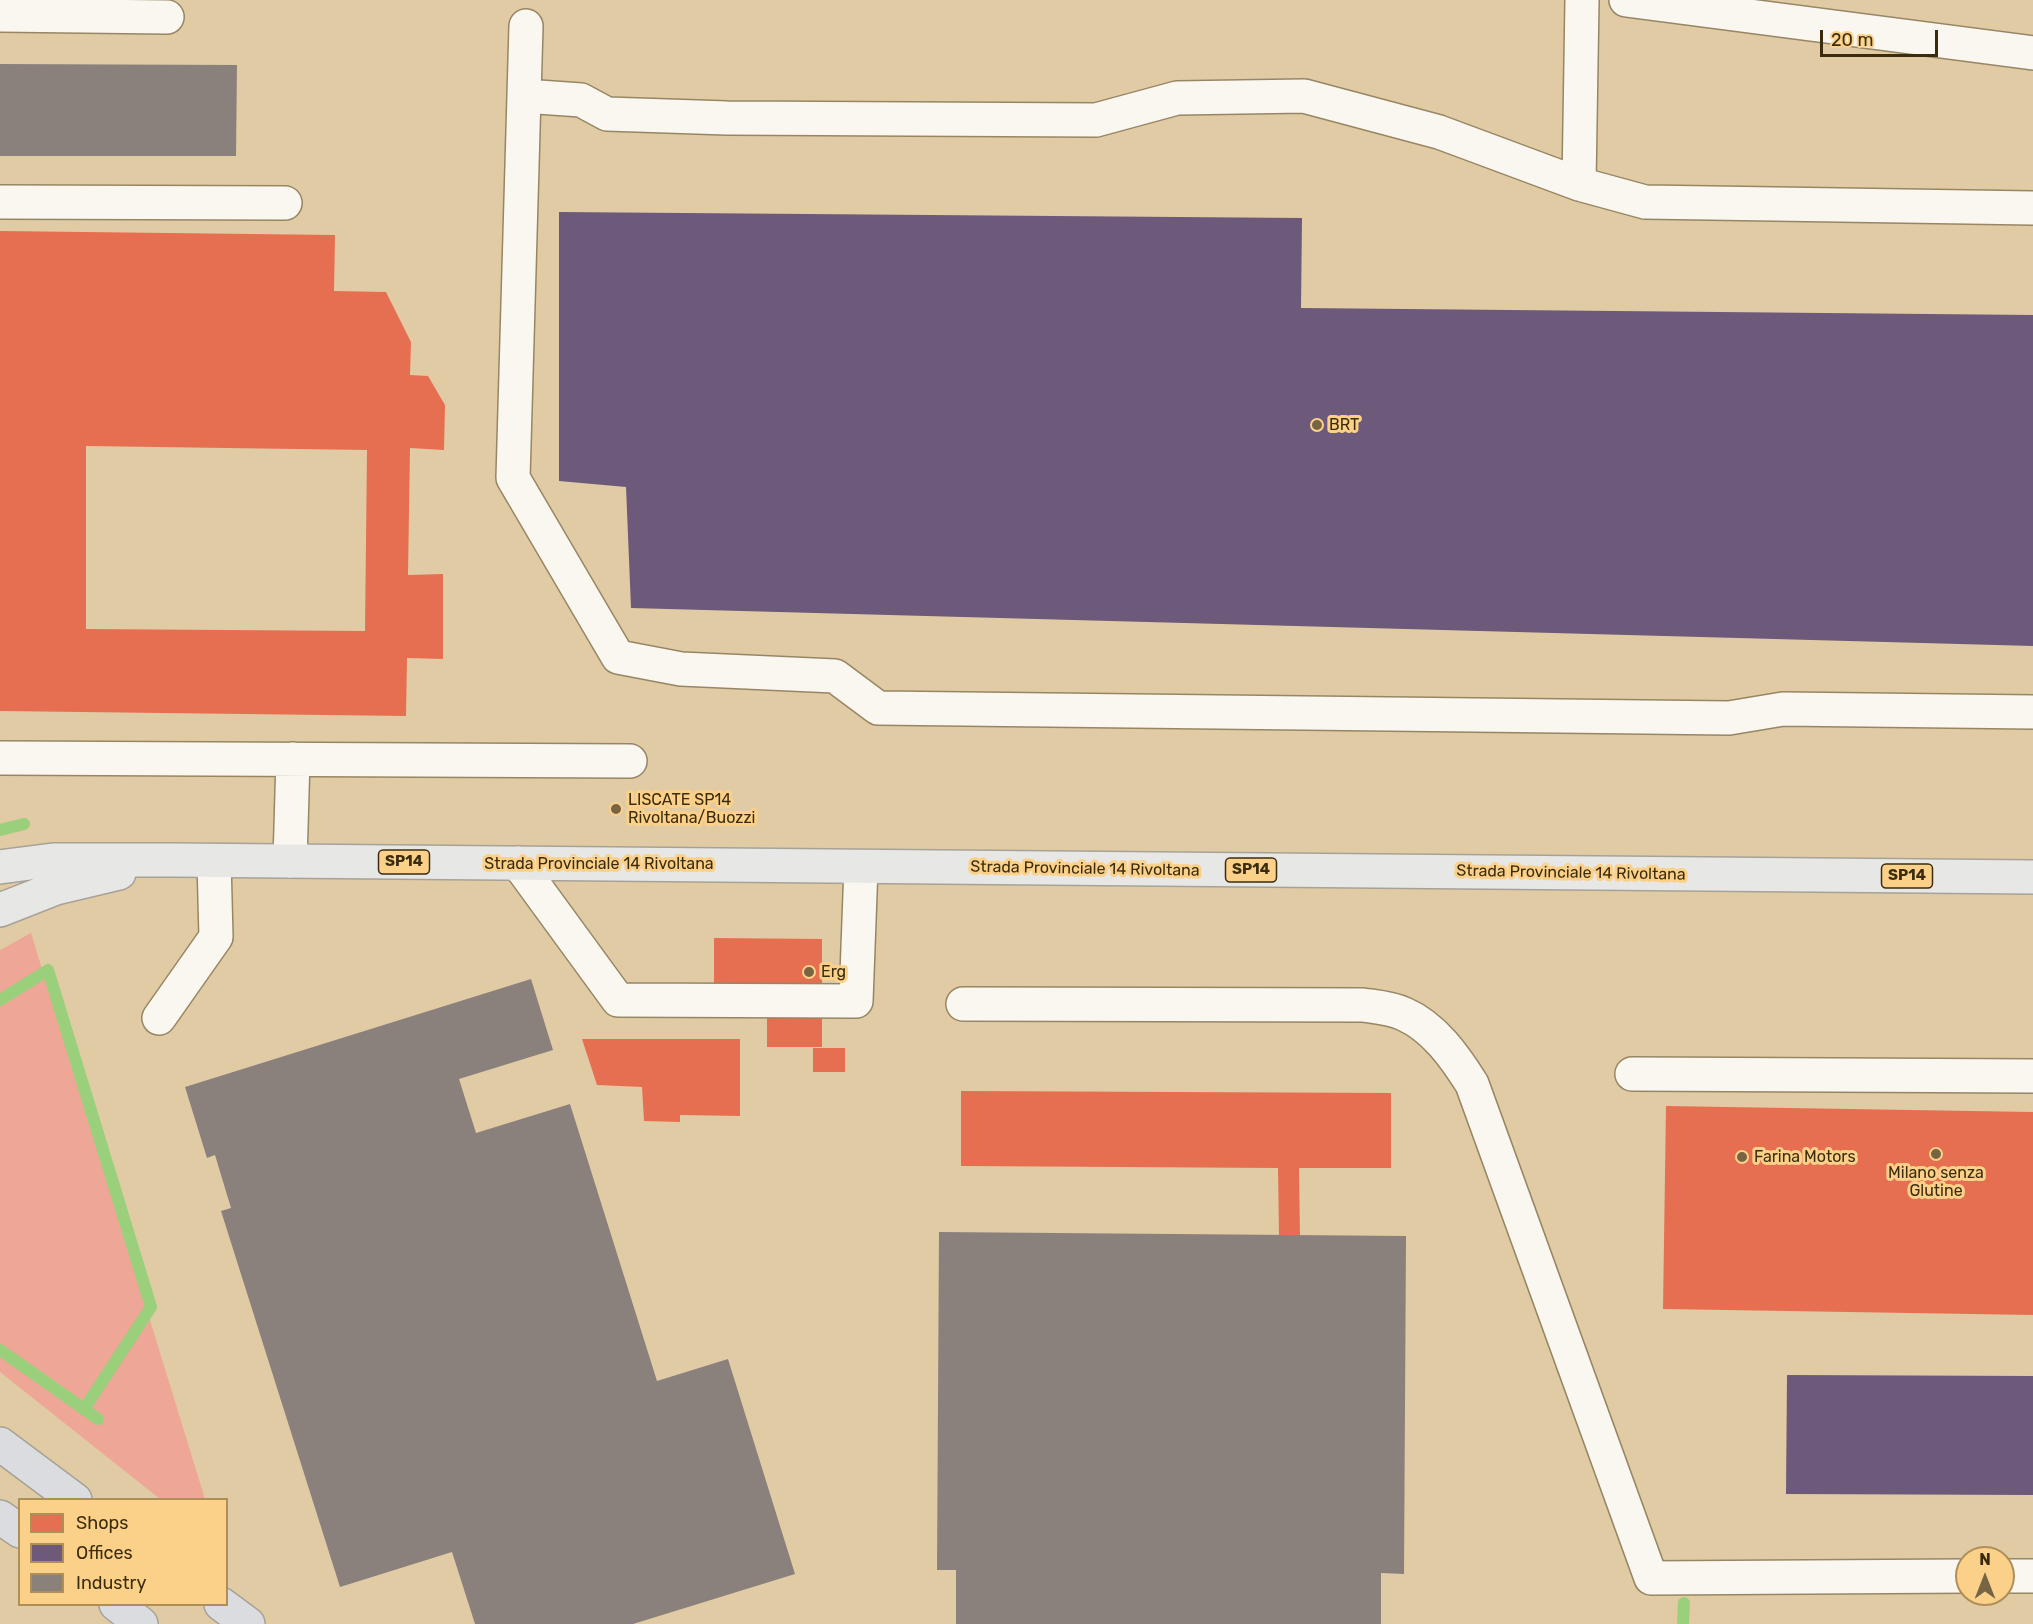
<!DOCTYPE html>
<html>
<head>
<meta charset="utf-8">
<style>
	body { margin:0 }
	#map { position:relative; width:2033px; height:1624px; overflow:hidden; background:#e1cba4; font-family:Rubik,sans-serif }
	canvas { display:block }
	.legend { position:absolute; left:18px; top:1498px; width:210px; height:108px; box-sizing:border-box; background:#fbd18a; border:2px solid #af8f58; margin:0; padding:8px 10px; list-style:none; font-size:18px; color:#3c2c0e }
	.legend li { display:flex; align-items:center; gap:12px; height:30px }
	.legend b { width:30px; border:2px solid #af8f58 }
	.north { position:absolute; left:1955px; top:1546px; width:60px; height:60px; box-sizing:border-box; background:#fbd18a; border:2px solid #af8f58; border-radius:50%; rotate:0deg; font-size:16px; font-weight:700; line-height:24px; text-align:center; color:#3c2c0e }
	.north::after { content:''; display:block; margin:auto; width:21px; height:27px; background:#766442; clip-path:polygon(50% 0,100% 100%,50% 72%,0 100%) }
	.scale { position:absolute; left:1820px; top:30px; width:118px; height:27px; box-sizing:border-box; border:3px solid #3c2c0e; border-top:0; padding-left:8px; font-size:18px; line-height:21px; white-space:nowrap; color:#3c2c0e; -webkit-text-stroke:4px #fbd18a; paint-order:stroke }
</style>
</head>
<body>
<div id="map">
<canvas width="2033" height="1624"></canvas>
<ul class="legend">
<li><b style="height:16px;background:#e76f51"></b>Shops</li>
<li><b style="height:16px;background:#6d597a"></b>Offices</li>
<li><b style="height:16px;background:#8a817c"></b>Industry</li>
</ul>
<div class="north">N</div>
<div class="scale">20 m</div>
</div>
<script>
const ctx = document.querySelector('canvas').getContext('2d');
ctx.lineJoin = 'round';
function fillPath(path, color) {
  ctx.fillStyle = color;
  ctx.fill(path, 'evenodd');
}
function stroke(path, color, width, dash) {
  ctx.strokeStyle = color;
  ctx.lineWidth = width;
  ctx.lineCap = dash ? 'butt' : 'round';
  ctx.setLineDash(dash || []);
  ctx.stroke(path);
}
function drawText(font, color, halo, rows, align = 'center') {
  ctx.font = font + ' Rubik,sans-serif';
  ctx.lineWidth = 6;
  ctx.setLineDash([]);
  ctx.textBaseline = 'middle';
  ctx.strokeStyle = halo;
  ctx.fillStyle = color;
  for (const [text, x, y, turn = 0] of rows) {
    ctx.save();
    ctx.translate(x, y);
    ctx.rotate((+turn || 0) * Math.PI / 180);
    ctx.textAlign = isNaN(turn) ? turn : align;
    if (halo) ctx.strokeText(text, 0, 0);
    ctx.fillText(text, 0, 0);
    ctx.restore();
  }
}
fillPath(new Path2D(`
	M31,933L205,1499H160L0,1372V950Z`), '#eea796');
fillPath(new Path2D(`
	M0,231L335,235L334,291L386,292L411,342L410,375L428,376L445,405L444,450L410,448L408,575L443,574V659L407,658L406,716L0,711ZM86,446L367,450L365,631L86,629Z
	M714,938L822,939V1047H767V991H714Z
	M582,1039H740V1116L680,1115V1122L644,1121L642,1087L597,1085Z
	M813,1048H845V1072H813Z
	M961,1091L1391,1093V1168H1299L1300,1235H1279L1278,1168L961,1166Z
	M1666,1106L2033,1112V1315L1663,1309Z`), '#e76f51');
fillPath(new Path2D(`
	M559,212L1302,218L1301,308L2033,315V646L631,608L626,487L559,481Z
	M1787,1375L2033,1376V1495L1786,1494Z`), '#6d597a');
fillPath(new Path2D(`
	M0,64L237,65L236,156H0Z
	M531,979L553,1050L459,1079L476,1133L570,1104L657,1381L728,1359L795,1574L633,1624H475L452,1552L340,1587L221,1211L231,1208L215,1155L207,1158L185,1087Z
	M939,1232L1406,1236L1404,1574L1381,1573V1624H956V1570H937Z`), '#8a817c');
stroke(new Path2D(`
	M0,830L24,824
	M0,1000L48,970L151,1307L84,1409
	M0,1350L98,1419
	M1683,1624L1684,1603`), '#9ad07b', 12);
const minor = new Path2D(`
	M1626,0L2033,53
	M0,15L167,17
	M526,26L513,478L618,657L681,669L835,676L878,708L1729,718L1783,709L2033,712
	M524,96L581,100L607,114L727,118L1096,120L1177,98L1304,96L1439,132L1579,184L1645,202L2033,208
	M1579,184L1582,0
	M0,202L285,203
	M0,758L630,761
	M290,861L293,759
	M518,863L618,1000L856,1001L861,867
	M963,1004L1363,1005C1377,1007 1391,1008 1404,1014C1434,1027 1455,1057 1472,1084L1651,1578L1967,1576
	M159,1018L216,937L214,861
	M1632,1074L2033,1076
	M2003,1576H2033`);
const major = new Path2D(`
	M0,867L53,860H174L2033,877
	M0,910L56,888L119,873`);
const highway = new Path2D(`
	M0,1444L75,1500
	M0,1517L20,1531
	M116,1604L141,1624
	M221,1604L248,1624`);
stroke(minor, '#978664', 36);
stroke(major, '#a7a297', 36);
stroke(highway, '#a7a297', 36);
stroke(minor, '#faf7f1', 33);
stroke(major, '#e7e7e6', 33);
stroke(highway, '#dadcdf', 33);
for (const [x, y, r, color] of [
	[1317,425,6,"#766442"],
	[616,809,6,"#766442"],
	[809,972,6,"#766442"],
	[1936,1154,6,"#766442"],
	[1742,1157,6,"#766442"]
]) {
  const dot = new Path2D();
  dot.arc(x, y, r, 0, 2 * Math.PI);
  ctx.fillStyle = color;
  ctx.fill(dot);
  stroke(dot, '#fbd18a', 2);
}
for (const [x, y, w] of [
	[404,862,51],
	[1251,870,51],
	[1907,876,51]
]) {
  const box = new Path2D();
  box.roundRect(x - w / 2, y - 12, w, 24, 4.5);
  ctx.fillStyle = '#fbd18a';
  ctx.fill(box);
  stroke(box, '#3c2c0e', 1.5);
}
drawText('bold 15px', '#3c2c0e', null, [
	["SP14",404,862],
	["SP14",1251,870],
	["SP14",1907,876]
]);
drawText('16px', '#3c2c0e', '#fbd18a', [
	["BRT",1329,425],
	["LISCATE SP14",628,800],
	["Rivoltana/Buozzi",628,818],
	["Erg",821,972],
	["Farina Motors",1754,1157],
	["Milano senza",1936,1173,"center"],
	["Glutine",1936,1191,"center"]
], 'left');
drawText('16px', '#3c2c0e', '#fbd18a', [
	["Strada Provinciale 14 Rivoltana",599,864],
	["Strada Provinciale 14 Rivoltana",1085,869,1],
	["Strada Provinciale 14 Rivoltana",1571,873,1]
]);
</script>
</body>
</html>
